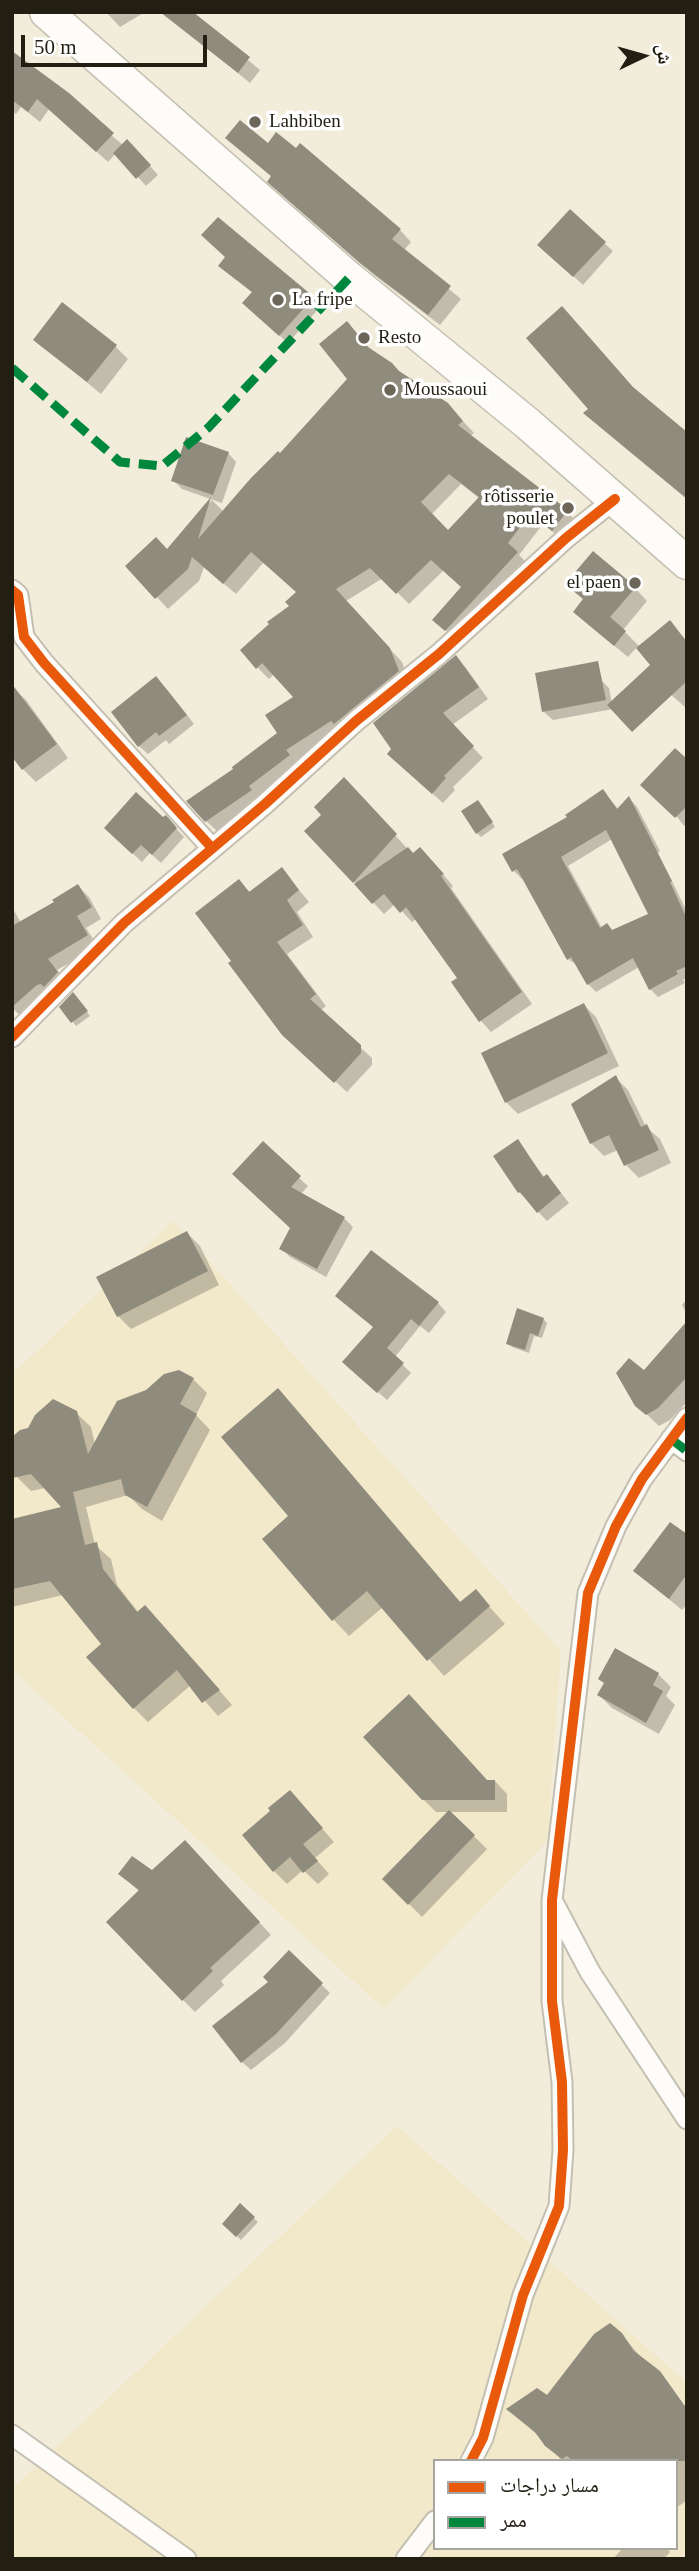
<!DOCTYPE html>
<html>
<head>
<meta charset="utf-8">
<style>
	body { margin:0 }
	#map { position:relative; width:699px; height:2571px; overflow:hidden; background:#f2ecda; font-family:"Times New Roman","Noto Naskh Arabic",serif }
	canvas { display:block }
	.frame { position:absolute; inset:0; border:14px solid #221e12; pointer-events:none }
	.legend { position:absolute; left:433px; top:2459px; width:245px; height:91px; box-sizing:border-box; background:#fff; border:2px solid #a7a5a0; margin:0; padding:9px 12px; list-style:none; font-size:21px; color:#221e12 }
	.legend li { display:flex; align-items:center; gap:14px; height:35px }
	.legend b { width:35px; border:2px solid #a7a5a0 }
	.north { position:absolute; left:608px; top:21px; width:70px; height:70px; -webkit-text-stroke:5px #fff; paint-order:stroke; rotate:85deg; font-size:19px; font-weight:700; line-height:28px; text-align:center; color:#221e12 }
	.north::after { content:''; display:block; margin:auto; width:24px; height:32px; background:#221e12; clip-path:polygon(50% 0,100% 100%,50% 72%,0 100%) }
	.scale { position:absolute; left:21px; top:35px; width:186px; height:32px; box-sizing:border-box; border:4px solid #221e12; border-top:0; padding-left:9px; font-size:21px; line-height:24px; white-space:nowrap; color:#221e12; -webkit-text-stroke:5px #fff; paint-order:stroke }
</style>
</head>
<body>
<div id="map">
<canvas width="699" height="2571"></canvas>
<div class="frame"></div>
<ul class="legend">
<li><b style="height:9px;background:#e8590c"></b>مسار دراجات</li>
<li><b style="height:9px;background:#00873e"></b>ممر</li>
</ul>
<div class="north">ش</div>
<div class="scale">50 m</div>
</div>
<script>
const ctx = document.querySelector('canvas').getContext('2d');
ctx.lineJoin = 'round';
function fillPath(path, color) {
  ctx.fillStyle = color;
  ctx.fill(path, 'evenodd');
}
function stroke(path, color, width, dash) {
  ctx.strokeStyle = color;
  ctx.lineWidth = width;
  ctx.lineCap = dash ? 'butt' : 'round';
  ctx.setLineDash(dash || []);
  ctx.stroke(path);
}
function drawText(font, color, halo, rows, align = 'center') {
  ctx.font = font + ' "Times New Roman",serif';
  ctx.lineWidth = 7;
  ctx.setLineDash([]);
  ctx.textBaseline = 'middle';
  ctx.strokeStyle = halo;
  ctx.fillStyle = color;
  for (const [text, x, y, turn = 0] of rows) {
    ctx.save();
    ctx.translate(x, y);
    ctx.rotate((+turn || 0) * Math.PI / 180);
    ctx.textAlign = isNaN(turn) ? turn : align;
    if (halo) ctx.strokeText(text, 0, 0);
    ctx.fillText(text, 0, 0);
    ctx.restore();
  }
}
fillPath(new Path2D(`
	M173,1221L561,1651L547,1841L384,2009L12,1670V1375Z
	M397,2126L687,2383V2559H12V2489ZM435,2461H676V2548H435Z`), '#f2e8ca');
fillPath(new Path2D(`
	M106,12H145L120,27Z
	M190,12L260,70L250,83L175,22Z
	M12,52L123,145L136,150L158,175L146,186L116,153L108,162L49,109L40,122L21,107L16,114L12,111Z
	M227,138L296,150L400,230L411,242L403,251L461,299L440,325L374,275L281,193L273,178Z
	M604,243L613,251L583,285L548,253Z
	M220,266L313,298L321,306L288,343L252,311L253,293Z
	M358,335L372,351L403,376L447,404L474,433L470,436L567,512L578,523L564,541L543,524L519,555L529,565L458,642L435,620L463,588L444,570L409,604L383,578L346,601L402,662L409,683L218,832L206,821L236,770L279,734L296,697L274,674L269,679L257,667L298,593L264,562L236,594L204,567L199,581L168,609L128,566L167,551L212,500L224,512L280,456L349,379ZM461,484L480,499L448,533L431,515Z
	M35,340L115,346L128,359L101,394Z
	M228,453L236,462L222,503L182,489L173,480Z
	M635,588L647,601L623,630L640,647L669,623L687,641L686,708L660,685L652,666L637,647L628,657L588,624Z
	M456,657L466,668L488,699L452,725L483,758L453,787L455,790L443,803L400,765Z
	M586,665L609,688L613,709L553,720L544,712Z
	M165,687L194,724L169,744L166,740L148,754L139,746Z
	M13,688L26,700L68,758L36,782L23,769Z
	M687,762V823L684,826L648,779Z
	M603,791L619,810L630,799L637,807L660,851L635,877L612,839L568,866L602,928L613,932L650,914L663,871L671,879L687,912V978L683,980L685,983L658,997L650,989L639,967L596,992L588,984L578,966L568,959L524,878L522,879L514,871L569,818Z
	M357,793L413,855L431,860L453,886L451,888L532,1004L491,1032L481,1021L454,982L459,978L416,919L412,922L395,904L384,914L307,831Z
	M481,806L495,827L481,837L477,833Z
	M165,817L184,837L161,863L150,853L142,862L115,837Z
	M282,870L309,902L297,912L313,937L287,954L326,1006L320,1011L372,1058V1065L347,1092L296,1046L239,881L251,893Z
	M78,886L89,897L101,919L86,928L98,947L57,970L68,984L23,1018L12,1008V907L21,923L56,903Z
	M77,998L90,1016L76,1026L61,1007Z
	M584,1005L596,1017L619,1066L518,1114L506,1102Z
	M615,1077L628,1090L646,1127L660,1139L671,1163L639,1178L626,1165L618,1150L604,1156L591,1143Z
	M518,1142L545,1178L555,1185L569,1203L547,1221L519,1192Z
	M299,1178L308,1186L300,1195L344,1218L353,1227L326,1277L290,1257L281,1248L292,1228L243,1183Z
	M187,1233L200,1246L219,1285L131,1329L118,1316L99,1278Z
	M687,1299V1314L682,1305Z
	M438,1303L446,1312L429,1333L420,1326L395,1357L411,1373L387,1400L353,1370L375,1328Z
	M543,1319L547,1323L542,1338L534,1336L529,1353L512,1347L508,1343Z
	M687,1324V1402L670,1420L659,1426L636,1404L644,1373Z
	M193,1379L207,1393L196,1415L210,1430L162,1521L142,1509L128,1495L86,1507L95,1545L111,1559L117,1585L139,1613L159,1621L232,1705L218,1716L191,1685L148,1722L134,1708L103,1644L63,1595L12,1607V1521L64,1508L45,1488L31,1491L12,1472L76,1413L91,1427L95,1445Z
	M294,1407L461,1603L476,1592L505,1624L444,1676L383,1607L349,1636L333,1619L291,1517Z
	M687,1536V1604L682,1610L635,1571Z
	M658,1674L671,1687L666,1696L675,1705L659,1734L612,1708L599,1695L605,1684Z
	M487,1781H495L507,1794V1812H436L423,1799Z
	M290,1792L334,1842L315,1858L329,1874L318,1884L303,1870L287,1884L274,1871Z
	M449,1812L487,1849L422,1917L384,1879Z
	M197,1855L271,1935L221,1981L224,1985L195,2012L183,2000L140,1892L120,1874L152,1873Z
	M289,1953L330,1993L285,2043L251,2070L242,2062L270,1982Z
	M241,2206L258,2222L241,2240L224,2224Z
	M621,2334L644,2361L665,2378H663L687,2412V2500L676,2508V2461H562L543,2440L509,2410L547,2398Z
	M623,2548H666L670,2552L664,2559H613Z`), '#0003');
fillPath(new Path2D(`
	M160,12H193L250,57L238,73Z
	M12,51L69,93L114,133L96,152L37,99L28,112L12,100Z
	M240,120L268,143L276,132L296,148L300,143L401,229L392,239L451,286L428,315L361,264L267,182L271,176L225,138Z
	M127,139L151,165L136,179L113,153Z
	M570,209L606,242L573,277L537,245Z
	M218,217L314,297L279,336L242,303L252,292L218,266L225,257L201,235Z
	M62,302L117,345L87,382L33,340Z
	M562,306L633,387L687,432V499L583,413L588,409L526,338Z
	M347,321L368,347L392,363L399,371L448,403L463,421L458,425L568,510L552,531L530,514L508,543L518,552L445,631L432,620L461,587L431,560L396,594L370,568L336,589L390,648L399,671L334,724L331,721L286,750L290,755L249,786L252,790L205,822L186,801L233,769L232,767L277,733L265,715L293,697L262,663L256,669L240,650L269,624L267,622L289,606L285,602L296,592L251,552L223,584L192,557L188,569L155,599L125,566L156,537L167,549L211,497L198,539L251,478L278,451L280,453L347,379L319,344ZM449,474L479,497L448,530L421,502Z
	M186,437L229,452L213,495L171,481Z
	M593,551L636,587L610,617L626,631L614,646L573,612L583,599L565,584Z
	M670,620L687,642V681L632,732L607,705L650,665L636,648Z
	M456,655L479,687L443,713L474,746L444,776L446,778L432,794L387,754L391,749L373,723Z
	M598,661L606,700L542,712L535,673Z
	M156,676L187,715L159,736L156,732L138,747L111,712Z
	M12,684L57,744L22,770L12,757Z
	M675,748L687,759V806L675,818L640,785Z
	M344,777L397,834L353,883L304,831L321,815L314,807Z
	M603,789L617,809L629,796L672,881L670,882L687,919V966L676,971L678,974L649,990L633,958L587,985L571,957L567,960L517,869L512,872L502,854L567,817L565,815ZM606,830L648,914L612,930L607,923L600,928L561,857Z
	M136,792L163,817L166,815L177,828L152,855L141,845L132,854L104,828Z
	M478,800L493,822L476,834L461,811Z
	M408,847L413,853L420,847L444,874L441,876L522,992L479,1022L451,982L457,978L406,907L400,913L384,894L372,904L354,884Z
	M282,867L299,890L287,900L303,925L277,942L316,994L310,999L361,1045V1053L334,1083L282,1035L228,963L231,961L195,913L239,879L249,892Z
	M78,884L92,907L77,916L88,935L48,959L58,972L44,987L41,984L37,985L12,1007V926L54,902L52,900Z
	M73,992L88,1011L71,1023L59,1007Z
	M584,1003L608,1053L505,1103L481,1053Z
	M616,1075L641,1127L647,1124L659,1150L624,1166L609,1135L590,1144L571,1104Z
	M518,1139L543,1177L547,1174L561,1193L537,1213L520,1192L518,1193L493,1156Z
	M263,1141L301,1176L291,1187L345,1217L317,1269L279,1249L290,1228L232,1174Z
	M187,1231L208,1271L117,1317L96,1277Z
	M371,1250L439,1302L419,1326L411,1319L387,1348L404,1363L377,1393L342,1362L373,1327L335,1296Z
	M517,1308L544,1318L538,1336L530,1333L525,1350L506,1344Z
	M687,1321V1377L658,1408L646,1415L635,1406L616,1373L629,1358L644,1370Z
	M179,1370L194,1378L180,1404L197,1414L147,1507L125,1495L121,1479L73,1492L85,1545L97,1542L103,1569L137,1612L145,1605L220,1690L202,1703L177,1670L133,1709L86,1657L101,1644L50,1581L12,1589V1519L61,1507L31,1474L12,1478V1437L20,1430L28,1428L35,1415L53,1399L77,1411L88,1454L117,1401L146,1390L164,1374Z
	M278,1388L460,1602L476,1589L490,1606L427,1661L367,1591L332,1621L262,1539L288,1516L221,1437Z
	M670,1522L687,1534V1574L669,1599L633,1571Z
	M615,1648L659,1673L653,1685L663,1691L646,1723L597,1695L604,1683L598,1679Z
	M409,1694L487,1780H495V1800H422L363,1737Z
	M290,1790L323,1828L303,1844L318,1861L303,1873L290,1857L273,1872L242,1835L270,1811L268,1808Z
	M449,1810L475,1835L408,1905L382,1879Z
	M185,1840L260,1922L210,1968L213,1971L182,2001L106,1922L139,1890L118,1874L132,1856L152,1870Z
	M289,1950L323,1983L276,2034L241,2063L212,2026L268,1982L263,1977Z
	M240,2203L255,2217L236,2237L222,2224Z
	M610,2323L622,2333L634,2351L660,2371L687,2409V2461H573L567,2456L562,2459L545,2446L535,2432L506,2409L537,2388L547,2395L594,2334Z`), '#8f8b7d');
const street = new Path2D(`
	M12,590L18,595L24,637L44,663L212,848
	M12,1037L124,923L265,804L356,721L439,654L566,538L615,499
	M671,1439L687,1451
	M554,1904L590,1972L687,2119
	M12,2435L186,2559
	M471,2461L483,2438L523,2295L559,2206L563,2150L562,2082L552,2001V1900L588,1593L616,1526L642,1479L687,1418
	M406,2559L435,2521`);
const primary = new Path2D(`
	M46,12L349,278L527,423L687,563`);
stroke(street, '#c3bfb1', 23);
stroke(primary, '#c3bfb1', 35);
stroke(street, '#fdfcf9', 19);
stroke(primary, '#fdfcf9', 32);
stroke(new Path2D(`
	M12,368L120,462L162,466L208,428L349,278
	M671,1439L687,1451`), '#00873e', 9, [18, 9]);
stroke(new Path2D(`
	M12,590L18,595L24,637L44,663L212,848
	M12,1037L124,923L265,804L356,721L439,654L566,538L615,499
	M471,2461L483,2438L523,2295L559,2206L563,2150L562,2082L552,2001V1900L588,1593L616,1526L642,1479L687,1418`), '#e8590c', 10);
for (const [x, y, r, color] of [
	[255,122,7,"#6b6658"],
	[278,300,7,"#6b6658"],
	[364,338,7,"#6b6658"],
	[390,390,7,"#6b6658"],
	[568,508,7,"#6b6658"],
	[635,583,7,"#6b6658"]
]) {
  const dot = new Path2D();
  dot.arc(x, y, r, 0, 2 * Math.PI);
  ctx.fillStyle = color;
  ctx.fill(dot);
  stroke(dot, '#fff', 2.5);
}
drawText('19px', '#221e12', '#fff', [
	["Lahbiben",269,122],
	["La fripe",292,300],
	["Resto",378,338],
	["Moussaoui",404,390],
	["rôtisserie",554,497,"right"],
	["poulet",554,519,"right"],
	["el paen",621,583,"right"]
], 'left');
</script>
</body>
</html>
